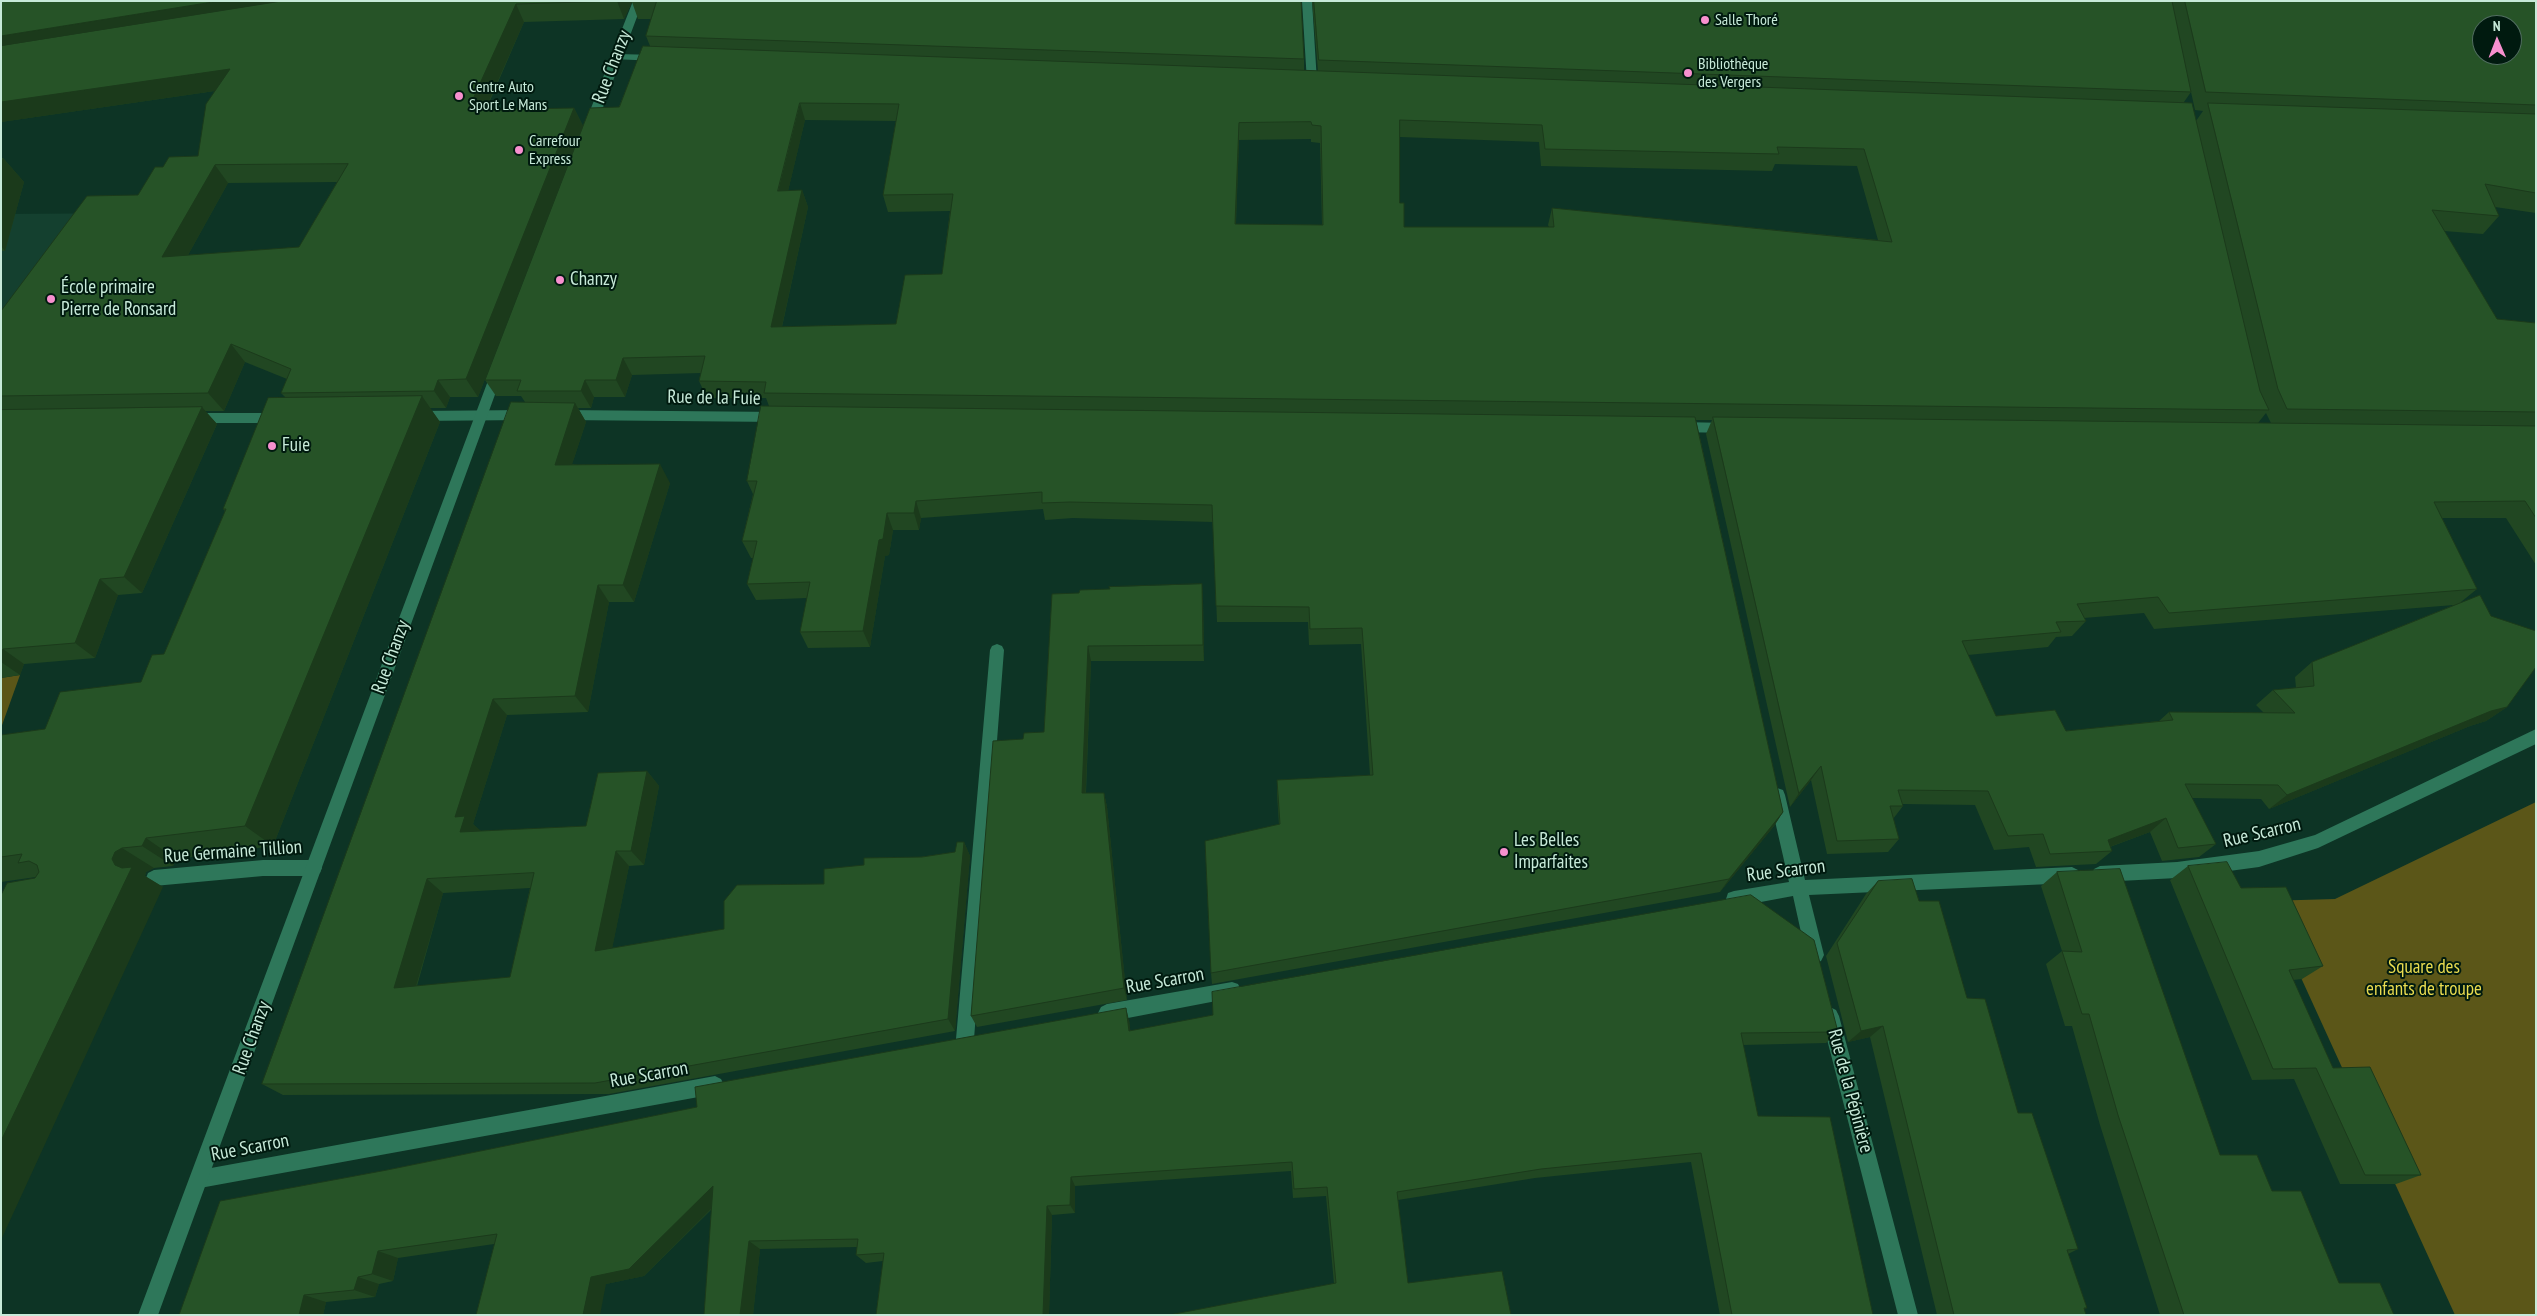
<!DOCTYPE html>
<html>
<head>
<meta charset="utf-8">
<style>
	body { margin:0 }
	#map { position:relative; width:2537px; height:1316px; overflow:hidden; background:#0d3425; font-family:"PT Sans Narrow",sans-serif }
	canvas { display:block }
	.frame { position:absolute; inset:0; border:2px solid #c7ead9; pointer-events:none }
	.north { position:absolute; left:2472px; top:15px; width:50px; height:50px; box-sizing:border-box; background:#001a0f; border:1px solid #506d60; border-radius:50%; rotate:359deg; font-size:14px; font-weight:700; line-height:20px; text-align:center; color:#c7ead9 }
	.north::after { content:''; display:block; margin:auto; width:18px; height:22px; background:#f790ce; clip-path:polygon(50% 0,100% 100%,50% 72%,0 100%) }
</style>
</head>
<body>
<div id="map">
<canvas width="2537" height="1316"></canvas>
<div class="frame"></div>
<div class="north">N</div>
</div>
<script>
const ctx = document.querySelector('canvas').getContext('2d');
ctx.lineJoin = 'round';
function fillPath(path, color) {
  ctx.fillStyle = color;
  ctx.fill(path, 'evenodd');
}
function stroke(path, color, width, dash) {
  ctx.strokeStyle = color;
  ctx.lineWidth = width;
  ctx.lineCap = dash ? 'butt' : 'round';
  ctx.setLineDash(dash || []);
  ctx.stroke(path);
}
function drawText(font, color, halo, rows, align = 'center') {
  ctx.font = font + ' "PT Sans Narrow",sans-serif';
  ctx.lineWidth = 4;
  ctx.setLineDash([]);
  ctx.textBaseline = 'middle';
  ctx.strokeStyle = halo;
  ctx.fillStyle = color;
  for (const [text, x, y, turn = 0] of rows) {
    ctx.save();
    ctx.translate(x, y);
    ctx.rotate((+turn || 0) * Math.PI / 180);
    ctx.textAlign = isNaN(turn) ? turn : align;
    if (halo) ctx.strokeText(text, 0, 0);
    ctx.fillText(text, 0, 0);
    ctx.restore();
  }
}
fillPath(new Path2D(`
	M152,213L1,399V214Z`), '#14402f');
fillPath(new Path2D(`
	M20,675L1,728V678Z
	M2536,802V1315H2455L2266,901L2335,899Z`), '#5b5618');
fillPath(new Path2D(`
	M997,644L1002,646L1004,650L974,1039L971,1045L965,1048L959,1045L956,1039L990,650L992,646Z
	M263,860H314L320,863L322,868L320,873L314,876H263L154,886L148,883L146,878L148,873L154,870Z`), '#2e775a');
fillPath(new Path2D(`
	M1302,1H1312L1317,82L1312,85L1307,82Z
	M616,54L658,55L663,58L658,61L612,59L611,57Z
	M527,410L534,415L527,420L415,421L408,416L415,411Z
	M563,410L780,412L787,417L780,422L563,420L556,415Z
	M193,413H280L287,418L280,423H193L186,418Z
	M1678,422L1730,423L1737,428L1730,433L1678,432L1671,427Z
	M2536,729V744L2318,848L2259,867L2177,878L2100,882L2094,879L2092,874L2094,869L2100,866L2177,862L2259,851L2315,835Z
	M1777,788L1783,790L1785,795L1805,880L2072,867L2078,870L2080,875L2078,880L2072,883L1809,895L1824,955L1821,961L1815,963L1809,961L1806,955L1793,896L1734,907L1728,905L1726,899L1728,893L1734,891L1789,882L1769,795L1771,790Z
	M1232,982L1238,984L1241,990L1238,996L1232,998L1107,1022L1101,1019L1098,1013L1101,1007L1107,1004Z
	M1830,1007L1836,1010L1839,1016L1918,1315H1898L1821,1016L1824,1010Z
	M715,1076L721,1079L724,1085L721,1091L715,1094L200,1188L193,1186L191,1179L193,1172L200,1170Z`), '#2e775a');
fillPath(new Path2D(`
	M633,1H643L596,126L594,128H586L584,126Z
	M498,365L504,370L158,1315H138L492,370Z`), '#2e775a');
fillPath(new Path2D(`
	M1,1H1301L1304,59V70L1318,71L1312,1H2536V213L2495,207L2499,216L2483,234L2444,231L2497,319L2536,323V565L2506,518H2442L2477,589L2461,602L2507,707L2486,721L2470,726L2269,809L2261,799L2192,798L2216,844L2199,857L2162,861L2150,832L2110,847L2112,851L2096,864L2036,867L2029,847L1994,850L1975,805L1903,804V806L1893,819L1899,839L1888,852L1827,854L1811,780L1790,807L1706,434L1712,420H1696L1783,812L1774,826L1720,892L1212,984L1211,973L1279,825L1277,794V780L1370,775L1361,644L1309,645L1308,622H1217L1213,522L1073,518L1045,520L1043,509L921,518L919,530H893L889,555L885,556L870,647L808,648L800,632L807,598L756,600L747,584L753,558H751L742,541L753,494L747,481L769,406L766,398H707L699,381L701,373L632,375L625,397H594L591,408H578L586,422L572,464L670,483L634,602H609L588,712L507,715L473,824L480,831L586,826L647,771L659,786L644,865L629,866L612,948L724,929L824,884L864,865L955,852L964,842L970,856L955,1031L609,1094L283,1095L262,1084L525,402L521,396H496L485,380L619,107L650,46L646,36L651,19H638L632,2L624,19L524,22L486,110L574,108L583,126L478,397H450L446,408H430L440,422L273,846L176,859L173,866L154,868L146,872L145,876L163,887L35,878L36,877L1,882V735L45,729L141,682L164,654L225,511L223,509L285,397L281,393L287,379L245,362L224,411H205L217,424L142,593L118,595L95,658L24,664L20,675L1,678V311L138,195L163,167L198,156L215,91L1,122ZM2191,92L2195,110L2203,111L2196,121L2184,102ZM805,120L896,121L883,195L888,212L950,211L942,274L896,324L782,327L808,207L802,190L788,191ZM1400,137L1539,142L1541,166L1772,171L1775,164L1857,166L1878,240L1552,208L1548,225L1549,227H1404L1400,203ZM1311,139V142L1320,143L1322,225L1236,224L1239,140ZM337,182L299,247L188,255L228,183ZM2266,413L2271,423H2258ZM2454,605L2312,662L2295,677L2296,688L2273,690L2256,705L2264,713L2169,712L2159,721L2066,731L1996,716L1968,655L2048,647L2056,637L2072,636L2086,621L2084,618L2144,613L2154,629ZM530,888L510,977L417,986L443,893Z
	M1,158H3L24,182L5,251H1Z
	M1052,594L1203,600L1204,661H1091L1086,793H1104L1107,807L1127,1000L977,1027L971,1016L1023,739L1044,732Z
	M2188,866L2241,888L2323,966L2302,979L2293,980L2333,1068L2421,1175L2396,1184H2340L2294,1079L2252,1080L2170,880Z
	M2057,872L2220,1155L2272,1191L2339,1283L2394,1315H2160L2100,1125L2072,1026H2065L2046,964L2062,951L2041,886Z
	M1878,881L1919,901L1967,998L2018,1113L2078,1249L2068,1254L2087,1308L2084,1309L2086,1315H1937L1870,1037L1848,1042L1826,956L1866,894Z
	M1129,1020L1130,1030L1838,1032L1826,1043L1743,1045L1758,1116L1873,1315H1720L1691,1162L1535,1178L1398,1200L1408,1283L1511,1315L1334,1284L1326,1196L1293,1198L1291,1171L1075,1186V1213L1052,1215L1049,1315H876L883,1261L866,1263L856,1255L857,1247L760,1249L753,1315H704L712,1209L644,1276L606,1284L494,1244L398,1258L393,1281L379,1284L375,1297L326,1302L323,1315H179L387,1170Z`), '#214722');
fillPath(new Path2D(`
	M219,1H342L1,56V36Z
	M617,1H631L632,2L624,19Z
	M516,4L524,22L477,128L468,110Z
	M230,69L242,87L1,122V102Z
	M800,103L805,120L784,208L778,191Z
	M574,108L583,126L478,397L466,379Z
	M1239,123V140L1235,241V224Z
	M3,158L24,182L5,251L1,246V164Z
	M215,165L228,183L177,275L162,257Z
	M802,190L808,207L778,344L771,327Z
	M231,344L245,362L224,411L208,393Z
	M623,358L632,375L625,397L616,380Z
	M438,380L450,397L446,408L434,391Z
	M585,380L594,397L591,408L581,391Z
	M422,396L440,422L273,846L245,826Z
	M575,403L586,422L566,483L555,465Z
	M202,407L217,424L142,593L124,577Z
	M660,464L670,483L634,602L623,585Z
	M916,501L921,518L919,530L914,513Z
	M887,513L893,530L889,555L885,556L870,647L863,631L879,540Z
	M100,579L118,595L95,658L75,643Z
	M1202,584L1203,600L1204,661L1203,645Z
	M598,585L609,602L588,712L575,696Z
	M1088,646L1091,661L1085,807L1082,793Z
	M3,649L24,664L20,675L1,662V653Z
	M493,699L507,715L473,824L481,831L460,832L455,817Z
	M2507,707L2486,721L2470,726L2269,809L2287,795L2491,711Z
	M1821,766L1811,780L1790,807L1799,793Z
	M647,771L659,786L644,865L631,851Z
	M1104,793L1107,807L1127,1000L1124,988Z
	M1783,812L1774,826L1720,892L1729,879Z
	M2166,818L2150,832L2098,851L2108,840Z
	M146,838L176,859L173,866L142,846Z
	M964,842L970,856L955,1031L948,1019Z
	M122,848L154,868L146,872L145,876L163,887L1,1240V1141L115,865L112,859L115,852Z
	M616,851L629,866L609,964L595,951Z
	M427,879L443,893L412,1000L394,988Z
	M1126,1008L1129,1020L1132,1042L1129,1031Z
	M1883,1026L1870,1037L1848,1042L1861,1031Z
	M1071,1177L1075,1186V1213L1070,1205Z
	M713,1186L725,1195L644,1276L606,1284L600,1315H583L591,1277Z
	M1047,1206L1052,1215L1049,1315H1043Z
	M749,1241L760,1249L753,1315H740Z
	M378,1251L398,1258L393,1281L372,1274Z
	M358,1277L379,1284L375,1297L354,1290Z
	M304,1295L326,1302L323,1315H299Z`), '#1b3a1b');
const building = new Path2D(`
	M1,1H219L1,36Z
	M282,1H617L516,4L468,110L574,108L466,379L438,380L434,391L281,393L291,369L231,344L208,393L1,396V311L87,196L138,195L155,167H163L169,157L198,156L206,104L230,69L1,102V46ZM348,164L299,247L162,257L215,165Z
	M657,1H1301L1304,59L646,36Z
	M1314,1H2172L2191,92L1319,60Z
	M2185,1H2536V105L2206,92ZM2482,25H2512V55H2482Z
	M643,46L2192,103L2260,391L2269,410L764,393L766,382L699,381L705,356L623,358L616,380H585L581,391H517L521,380H485L590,108L619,107ZM800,103L899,104L883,195L953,194L942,274L905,275L896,324L771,327L802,190L778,191ZM1400,120L1542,125L1545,149L1779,154L1777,147L1864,149L1892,242L1552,208L1554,227H1404V203H1400ZM1311,122L1312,125L1321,126L1323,225L1235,224L1239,123Z
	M2208,103L2536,114V193L2485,184L2499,216L2432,210L2497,319L2536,323V412L2287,409L2278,389Z
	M422,396L245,826L146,838L142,846L122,848L115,852L112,859L115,865L122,868L132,867L1,1141V895L7,883L35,878L39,872L37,865L29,861L18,863L22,854L1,857V735L45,729L60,692L141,682L152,655L164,654L226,509H223L268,398Z
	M511,402L575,403L555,465L660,464L623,585H598L575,696L493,699L455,817L465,816L460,832L586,826L598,773L647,771L631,851H616L595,951L724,929V901L737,885L824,884V869L864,865V858L922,857L955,852L957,842H964L948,1019L595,1083L262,1084ZM534,873L510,977L394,988L427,879Z
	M761,406L1695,417L1783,812L1729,879L1211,973L1205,841L1280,824L1277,780L1373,775L1362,628L1310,629L1309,607L1216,606L1212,505L1070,502L1042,503V492L916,501L914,513H887L883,539L879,540L863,631L800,632L810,582L747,584L757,541H742L757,481H747Z
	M202,407L124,577L100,579L75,643L3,649L1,653V410Z
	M1713,417L2536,426V518L2525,501L2434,502L2477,589L2169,613L2158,597L2077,604L2086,621L2056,622L2061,632L1962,641L1996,716L2055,710L2066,731L2173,720L2169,712L2295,713L2273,690L2314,686L2312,662L2480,595L2491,616L2536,631V667L2507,707L2491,711L2287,795L2278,785L2185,784L2216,844L2178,848L2166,818L2108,840L2112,851L2050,854L2043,834L2008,836L1988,791L1898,790L1903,806H1890L1899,839L1837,841L1821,766L1799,793Z
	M1202,584L1203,645L1088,646L1082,793H1104L1124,988L971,1016L993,741L1023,739L1024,733L1044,732L1052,594L1079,593L1080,590L1110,589L1109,587Z
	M2227,862L2241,888L2286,887L2323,966L2289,970L2333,1068L2370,1067L2421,1175H2365L2316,1068L2273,1069L2188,866Z
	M2120,869L2220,1155H2257L2272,1191H2301L2339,1283H2380L2394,1315H2184L2118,1115L2089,1014H2082L2062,951L2082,952L2057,872Z
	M1912,879L1919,901H1939L1967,998L1985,999L2018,1113H2032L2078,1249L2067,1250L2087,1308H2084L2086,1315H1954L1883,1026L1861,1031L1837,943L1878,881Z
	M1751,895L1814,940L1838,1032L1741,1033L1758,1116L1830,1117L1873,1315H1732L1701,1153L1541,1169L1397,1192L1408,1283L1502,1271L1511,1315H1169L1336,1283L1327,1187L1294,1189L1292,1162L1071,1177L1070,1205L1047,1206L1043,1315H876L884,1253L856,1255L858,1239L749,1241L740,1315H704L713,1186L629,1269L591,1277L583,1315H476L497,1234L378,1251L372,1274L358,1277L354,1290L304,1295L299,1315H179L220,1201L387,1170L697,1107L695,1087L1126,1008L1129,1031L1213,1015L1212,992Z`);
fillPath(building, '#265327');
stroke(building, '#1b3a1b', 1);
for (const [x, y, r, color] of [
	[1705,20,5,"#f790ce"],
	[1688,73,5,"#f790ce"],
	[459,96,5,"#f790ce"],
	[519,150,5,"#f790ce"],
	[560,280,5,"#f790ce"],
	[51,299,5,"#f790ce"],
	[272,446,5,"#f790ce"],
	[1504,852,5,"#f790ce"]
]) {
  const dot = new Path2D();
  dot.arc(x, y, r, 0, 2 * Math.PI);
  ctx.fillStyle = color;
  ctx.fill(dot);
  stroke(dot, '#001a0f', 2);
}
drawText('16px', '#c7ead9', '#001a0f', [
	["Salle Thoré",1715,20],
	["Bibliothèque",1698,64],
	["des Vergers",1698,82],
	["Centre Auto",469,87],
	["Sport Le Mans",469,105],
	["Carrefour",529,141],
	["Express",529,159]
], 'left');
drawText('19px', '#c7ead9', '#001a0f', [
	["Rue Chanzy",612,67,-69],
	["Rue de la Fuie",714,398,1],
	["Rue Chanzy",391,657,-70],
	["Rue Scarron",2262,833,-13],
	["Rue Germaine Tillion",233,852,-4],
	["Rue Scarron",1786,871,-7],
	["Rue Scarron",1165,981,-10],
	["Rue Chanzy",252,1038,-70],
	["Rue Scarron",649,1075,-10],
	["Rue de la Pépinière",1850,1091,75],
	["Rue Scarron",250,1148,-11]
]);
drawText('19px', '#c7ead9', '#001a0f', [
	["Chanzy",570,280],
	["École primaire",61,288],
	["Pierre de Ronsard",61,310],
	["Fuie",282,446],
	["Les Belles",1514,841],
	["Imparfaites",1514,863]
], 'left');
drawText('19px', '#e9dc50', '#001a0f', [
	["Square des",2424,968],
	["enfants de troupe",2424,990]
]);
</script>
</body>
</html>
